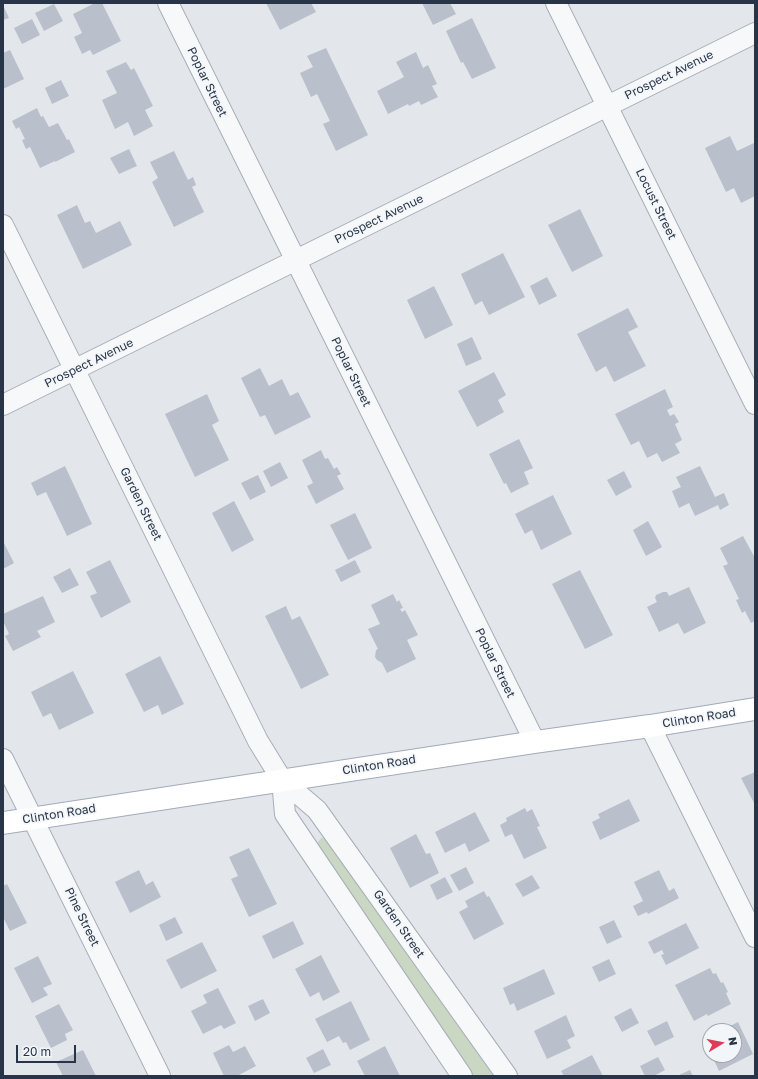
<!DOCTYPE html>
<html>
<head>
<meta charset="utf-8">
<style>
	body { margin:0 }
	#map { position:relative; width:758px; height:1079px; overflow:hidden; background:#e3e7ec; font-family:"Golos Text",sans-serif }
	canvas { display:block }
	.frame { position:absolute; inset:0; border:4px solid #283447; pointer-events:none }
	.north { position:absolute; left:702px; top:1023px; width:40px; height:40px; box-sizing:border-box; background:#f3f6f9; border:1px solid #a2a8b2; border-radius:50%; rotate:80deg; font-size:11px; font-weight:700; line-height:16px; text-align:center; color:#283447 }
	.north::after { content:''; display:block; margin:auto; width:14px; height:18px; background:#de3b58; clip-path:polygon(50% 0,100% 100%,50% 72%,0 100%) }
	.scale { position:absolute; left:16px; top:1045px; width:60px; height:18px; box-sizing:border-box; border:2px solid #283447; border-top:0; padding-left:5px; font-size:12px; line-height:14px; white-space:nowrap; color:#283447; -webkit-text-stroke:3px #f3f6f9; paint-order:stroke }
</style>
</head>
<body>
<div id="map">
<canvas width="758" height="1079"></canvas>
<div class="frame"></div>
<div class="north">N</div>
<div class="scale">20 m</div>
</div>
<script>
const ctx = document.querySelector('canvas').getContext('2d');
ctx.lineJoin = 'round';
function fillPath(path, color) {
  ctx.fillStyle = color;
  ctx.fill(path, 'evenodd');
}
function stroke(path, color, width, dash) {
  ctx.strokeStyle = color;
  ctx.lineWidth = width;
  ctx.lineCap = dash ? 'butt' : 'round';
  ctx.setLineDash(dash || []);
  ctx.stroke(path);
}
function drawText(font, color, halo, rows, align = 'center') {
  ctx.font = font + ' "Golos Text",sans-serif';
  ctx.lineWidth = 3.5;
  ctx.setLineDash([]);
  ctx.textBaseline = 'middle';
  ctx.strokeStyle = halo;
  ctx.fillStyle = color;
  for (const [text, x, y, turn = 0] of rows) {
    ctx.save();
    ctx.translate(x, y);
    ctx.rotate((+turn || 0) * Math.PI / 180);
    ctx.textAlign = isNaN(turn) ? turn : align;
    if (halo) ctx.strokeText(text, 0, 0);
    ctx.fillText(text, 0, 0);
    ctx.restore();
  }
}
fillPath(new Path2D(`
	M326,837L503,1076H466L318,851V842L321,838Z`), '#c9d7c3');
fillPath(new Path2D(`
	M95,3H102L121,41L93,55L90,50L82,54L74,37L82,33L73,14Z
	M266,3H311L316,12L280,30Z
	M422,3H450L456,14L433,25Z
	M54,4L63,21L44,31L35,13Z
	M3,5L9,18L3,20Z
	M472,18L496,68L472,79L463,62L461,63L446,31Z
	M32,19L40,35L22,44L14,28Z
	M326,48L368,135L336,151L323,124L330,121L317,94L311,97L300,73L313,67L307,56Z
	M10,50L24,79L3,89V53Z
	M416,52L423,68L428,65L437,84L432,86L438,97L421,105L419,101L409,106L408,104L388,114L377,91L404,77L396,62Z
	M126,62L131,70L134,68L153,106L145,110L153,126L134,136L128,122L115,129L102,100L117,93L106,71Z
	M61,80L69,96L52,104L45,88Z
	M37,108L41,117L43,116L49,127L58,123L67,140L69,139L75,152L55,162V161L40,168L30,147L26,149L22,140L25,139L19,127L16,129L12,121Z
	M730,136L737,151L754,143L755,145V196L741,203L734,188L726,192L705,148Z
	M129,149L137,166L119,174L110,158Z
	M174,151L188,180L193,177L196,185L192,187L204,212L174,227L152,182L158,178L150,162Z
	M77,205L85,223L90,221L96,233L120,221L132,245L83,269L57,215Z
	M580,209L603,256L572,272L548,225Z
	M503,253L525,297L489,315L482,301L475,305L461,274Z
	M547,277L557,296L539,305L530,286Z
	M434,286L453,325L425,339L407,300Z
	M628,308L638,327L628,332L646,366L614,382L606,366L596,372L577,334Z
	M472,337L482,359L466,366L457,344Z
	M260,368L269,386L282,379L290,396L298,392L311,417L275,435L265,415L260,417L241,378Z
	M494,372L506,395L498,400L504,412L477,427L458,391Z
	M665,389L673,407L667,410L670,416L674,414L679,422L675,424L682,440L675,444L680,453L662,462L657,453L647,458L639,441L631,445L615,414Z
	M207,394L219,421L212,425L229,460L195,477L165,414Z
	M519,439L533,468L524,472L529,484L511,493L506,483L504,484L489,454Z
	M321,450L325,459L328,458L334,469L337,467L341,474L337,476L344,489L316,504L307,486L313,483L302,460Z
	M280,462L288,478L271,487L263,471Z
	M65,466L92,524L67,536L46,492L37,496L31,483Z
	M700,466L715,497L724,493L729,505L720,510L718,505L695,516L689,503L679,508L672,491L681,487L676,477Z
	M624,471L632,487L616,496L607,480Z
	M258,475L266,492L250,500L241,483Z
	M553,495L572,534L541,550L532,530L525,534L515,514Z
	M234,501L254,540L232,552L212,513Z
	M355,513L372,548L348,560L330,525Z
	M648,521L662,547L646,556L633,530Z
	M743,536L755,558V621L751,623L745,611L742,613L736,600L739,599L723,566L728,564L720,548Z
	M3,541L14,563L3,569Z
	M110,560L131,602L101,618L90,596L97,593L86,572Z
	M355,560L361,572L341,582L335,570Z
	M70,568L79,585L62,593L53,577Z
	M580,570L613,635L585,649L552,584Z
	M689,587L706,623L684,634L678,623L659,632L647,607L657,602L655,598L656,595L663,592H667L669,596Z
	M393,594L397,602L399,600L403,608L400,609L402,612L405,610L418,635L407,640L416,659L387,673L382,663L377,660L375,657L376,650L378,649L368,629L380,624L371,605Z
	M43,596L55,622L37,631L41,637L13,651L5,636L9,634L3,621V614Z
	M286,606L292,620L300,616L329,675L301,689L265,616Z
	M160,656L184,704L162,715L158,705L144,712L125,674Z
	M73,671L94,713L59,730L51,713L43,717L31,692Z
	M755,772V805L741,778Z
	M629,799L640,821L600,840L592,822L600,818L598,814Z
	M525,808L527,812L532,809L540,826L537,827L547,848L524,859L512,834L505,837L500,825L507,821L506,818Z
	M475,812L490,841L469,852L465,843L445,853L435,832Z
	M416,834L426,854L430,853L439,873L410,888L390,848Z
	M249,848L277,904L249,917L231,879L238,876L229,857Z
	M466,867L474,883L459,891L450,875Z
	M139,870L146,885L153,881L161,897L130,913L115,882Z
	M659,870L669,891L674,888L679,898L648,914L647,912L638,916L633,906L643,901L634,882Z
	M532,875L540,888L523,897L515,884Z
	M445,877L453,892L437,900L430,885Z
	M7,884L27,923L10,931L4,919L3,920V886Z
	M484,891L487,897L489,896L504,924L474,940L459,912L468,907L465,901Z
	M175,917L183,933L166,941L159,925Z
	M614,920L622,937L607,944L599,927Z
	M293,921L304,944L273,959L262,936Z
	M686,923L699,948L666,965L661,955L664,954L662,950L654,954L648,942Z
	M202,942L217,971L181,989L166,960Z
	M321,955L340,992L323,1001L319,992L310,997L295,969Z
	M38,956L52,984L43,988L48,995L32,1003L14,968Z
	M609,959L616,974L599,982L592,967Z
	M710,968L713,974L716,973L721,983L723,982L728,992L726,993L731,1004L708,1016L707,1014L694,1021L675,985Z
	M544,969L555,994L517,1011L514,1003L510,1005L503,988Z
	M218,988L236,1023L224,1029L221,1025L203,1034L191,1011L207,1003L203,995Z
	M263,999L270,1013L255,1021L248,1006Z
	M351,1001L370,1040L350,1050L346,1042L343,1043L339,1036L327,1042L315,1019Z
	M59,1004L73,1030L65,1034L67,1040L51,1048L35,1016Z
	M631,1008L639,1023L622,1032L614,1017Z
	M566,1015L575,1036L567,1040L571,1048L547,1059L534,1031Z
	M667,1021L674,1037L655,1046L647,1031Z
	M738,1022L753,1054L719,1071L713,1058L716,1056V1055H734V1031H723L722,1030Z
	M229,1045L233,1052L245,1046L256,1066L237,1076H224L213,1053Z
	M385,1046L400,1076H365L357,1061Z
	M323,1049L331,1065L314,1073L306,1058Z
	M83,1050L96,1076H63L56,1062Z
	M592,1055L603,1076H564L561,1071Z
	M658,1057L665,1070L654,1076H645L640,1066Z
	M690,1070L693,1076H677Z`), '#b9c0cb');
const minor = new Path2D(`
	M168,3L535,742
	M556,3L755,404
	M3,225L258,741L282,780L317,810L507,1076
	M3,405L755,33
	M650,726L755,937
	M3,759L160,1076
	M282,780L285,814L462,1076`);
const primary = new Path2D(`
	M3,823L535,742L650,726L755,709`);
stroke(minor, '#a7aeb7', 22);
stroke(primary, '#a1abba', 24);
stroke(minor, '#f6f8fa', 20);
stroke(primary, '#fff', 22);
drawText('12px', '#283447', '#f3f6f9', [
	["Prospect Avenue",669,75,-26],
	["Poplar Street",207,82,64],
	["Locust Street",656,204,64],
	["Prospect Avenue",379,219,-26],
	["Prospect Avenue",89,363,-26],
	["Poplar Street",351,372,64],
	["Garden Street",141,504,64],
	["Poplar Street",495,663,64],
	["Clinton Road",699,718,-9],
	["Clinton Road",379,765,-9],
	["Clinton Road",59,814,-9],
	["Pine Street",82,917,64],
	["Garden Street",399,924,55]
]);
</script>
</body>
</html>
